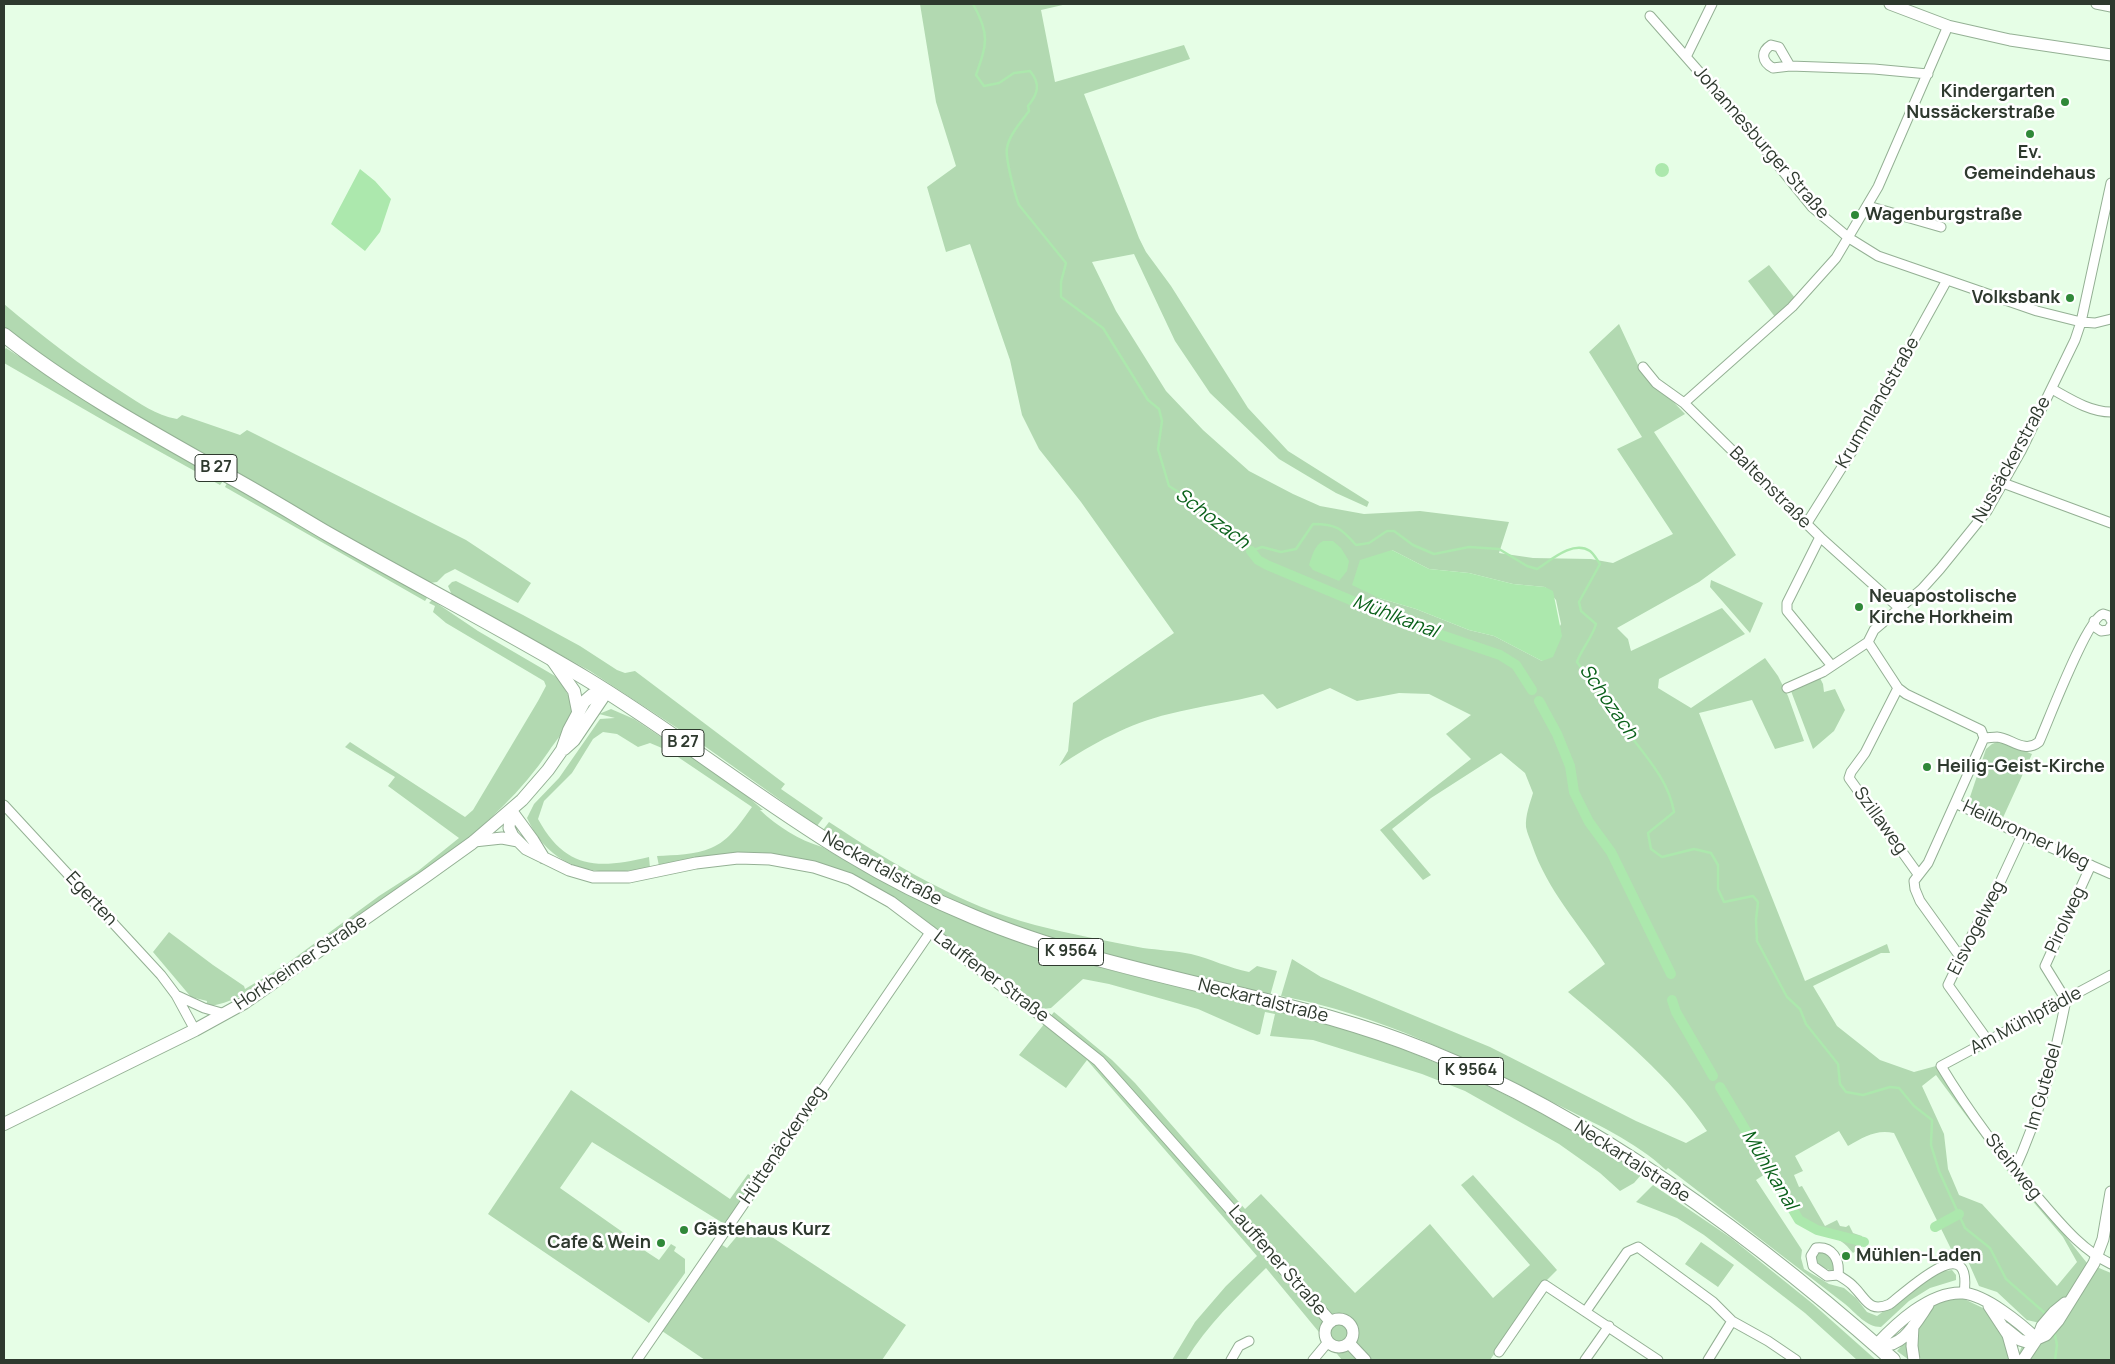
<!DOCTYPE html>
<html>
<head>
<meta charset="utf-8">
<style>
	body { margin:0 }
	#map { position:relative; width:2115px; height:1364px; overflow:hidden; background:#e6fee6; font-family:Manrope,sans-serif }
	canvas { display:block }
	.frame { position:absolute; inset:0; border:5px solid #2e392e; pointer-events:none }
</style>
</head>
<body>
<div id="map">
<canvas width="2115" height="1364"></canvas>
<div class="frame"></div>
</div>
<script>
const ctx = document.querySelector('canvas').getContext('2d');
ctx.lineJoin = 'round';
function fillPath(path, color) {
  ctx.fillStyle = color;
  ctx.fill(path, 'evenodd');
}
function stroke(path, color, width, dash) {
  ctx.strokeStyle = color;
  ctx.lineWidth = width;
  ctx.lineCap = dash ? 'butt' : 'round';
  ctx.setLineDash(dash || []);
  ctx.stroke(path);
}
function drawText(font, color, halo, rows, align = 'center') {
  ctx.font = font + ' Manrope,sans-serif';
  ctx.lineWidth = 5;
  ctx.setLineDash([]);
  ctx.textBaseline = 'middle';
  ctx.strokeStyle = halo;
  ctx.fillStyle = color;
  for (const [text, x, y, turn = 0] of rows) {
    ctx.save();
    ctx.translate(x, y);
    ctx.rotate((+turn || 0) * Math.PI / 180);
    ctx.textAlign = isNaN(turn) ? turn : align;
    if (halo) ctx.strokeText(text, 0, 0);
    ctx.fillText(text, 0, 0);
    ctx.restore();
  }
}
fillPath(new Path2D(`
	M920,4H1067L1041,10L1055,82L1184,45L1190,59L1084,94L1139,238L1146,252L1171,286L1248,408L1288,451L1369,502L1367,507L1336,493L1279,459L1210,393L1175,341L1134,254L1092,262L1116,311L1166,391L1203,430L1249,471L1293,494L1320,506L1364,514L1420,511L1509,522L1499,553L1533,558L1591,559L1613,563L1673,534L1617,449L1642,437L1589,352L1619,324L1638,365L1685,414L1654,432L1736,555L1699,582L1617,628L1628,639L1631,651L1722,608L1745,634L1659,679L1658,688L1691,708L1765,658L1778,676L1788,696L1804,741L1775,749L1752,700L1699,713L1805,981L1887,944L1890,953H1881L1813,986L1837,1026L1880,1060L1914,1072L1936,1066L1963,1108L2087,1263L2111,1273V1360H2016L2022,1346L2040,1323L2027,1320L1997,1292L1979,1286L1967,1259L1953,1253L1894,1133C1876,1129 1864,1137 1848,1146L1839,1131L1795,1156L1803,1171L1794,1175L1799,1187L1802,1186L1825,1226L1837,1220L1840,1226L1846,1227L1849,1225L1853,1233L1862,1236L1864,1245L1853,1253C1837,1232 1826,1239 1806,1227C1791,1217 1778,1188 1768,1172L1756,1180L1802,1250L1801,1258L1804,1269L1829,1284L1844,1288L1856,1298L1867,1312L1877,1316L1938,1272L1952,1270L1956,1275V1280L1930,1288L1909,1301L1881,1327C1866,1327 1856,1313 1845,1304L1668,1168L1666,1170C1635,1141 1594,1123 1556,1104C1468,1059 1378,1014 1281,996L1292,959L1321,977L1490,1047L1636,1121L1686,1143L1707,1131C1670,1076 1618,1034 1568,992L1605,964C1580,925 1547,890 1532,845C1530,839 1527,833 1526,827C1525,816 1530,803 1533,793L1525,773L1501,753L1431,798L1392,829L1431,875L1423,880L1380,830L1471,759L1446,734L1471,715L1429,694L1399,693L1357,701L1330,688L1277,709L1263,694C1232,702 1200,706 1169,714C1130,723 1092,744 1059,766L1068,751L1073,703L1174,633L1081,502L1039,449L1022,415L1010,360L970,244L946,252L927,187L956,166L936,102ZM1392,550L1429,569L1469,573L1513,584L1545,587L1556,600L1561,624L1542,661L1494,636L1469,630L1416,609L1379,598ZM1936,1075L2008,1172L2063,1237L2077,1262L2057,1286L1982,1204L1959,1195L1948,1169L1944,1134L1922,1086Z
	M1769,265L1795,298L1775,317L1748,281Z
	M4,304C42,336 81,366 122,392C141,404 155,415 177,419L182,415L240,435L247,430L466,540L531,583L518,603L455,569L445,574L437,582L430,583L122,410L4,330Z
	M6,348L124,425L223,481L220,485L108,423L4,363V350Z
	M227,483L424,594L427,598L425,601L225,487Z
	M1711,580L1763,603L1750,633L1710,587Z
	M456,581L523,615L580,646L617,670L625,673L635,671L785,784L781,789L823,818L817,826L703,745L590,671L452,595L448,586L452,582Z
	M432,600L478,631L555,676L562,684L568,695L571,693C575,722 564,729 549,751C495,831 409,882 331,936C301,956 242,1006 206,1006L207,1001L191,997L153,952L169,932L213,965L244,986L245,989L285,965L379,896L418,871L459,838L388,786L395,777L345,747L350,742L465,817L473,810L538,701L546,686L544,681L446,623L433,612L435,606L429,603Z
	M1820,678L1823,684L1824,692L1835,689L1845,710L1834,731L1813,749L1791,691Z
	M611,709L634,719L739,789L763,810H760C778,827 799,840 822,847C909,898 999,939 1096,966C1179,989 1264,1002 1346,1029C1452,1064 1550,1112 1641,1175L1634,1183L1620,1191L1600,1173L1559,1144L1465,1091L1422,1074L1313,1040L1270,1036L1275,1014L1265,1012L1260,1034L1257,1035L1198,1009L1109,984L1083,979L1051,1008L1043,1009L904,904C863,877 815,857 765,853C736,851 689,862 659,866L657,856C674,855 696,855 711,848C729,841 741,822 752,807L669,751L650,743L638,747L617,734L603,732L593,739L572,773L544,801L538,819C566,870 598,869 649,857L650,868C597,877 552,872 527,818L534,804L559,778L600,719L615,718L599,714Z
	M2000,741L2032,754L2001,822L1972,809L1970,797L1986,749L1992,744Z
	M829,822C893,864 960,905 1035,925C1070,934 1107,941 1143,948C1158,950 1176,951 1191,954C1211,959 1229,968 1249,972L1257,966L1277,971L1270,996C1187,975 1100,959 1020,929C951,903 885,871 823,830Z
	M1054,1012L1112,1060L1135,1083L1245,1209L1261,1194L1355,1293L1430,1224L1493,1298L1530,1265L1461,1185L1473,1175L1557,1270L1541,1286L1490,1360H1342L1266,1268C1237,1297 1207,1325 1186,1360H1172L1195,1322L1226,1286L1257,1256L1087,1060L1066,1088L1019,1055Z
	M571,1090L730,1199L748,1174L757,1180L726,1225L592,1142L560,1188L631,1238L630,1241L659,1260L671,1244L676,1247L674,1251L685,1259V1273L649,1323L488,1214Z
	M1653,1185L1731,1238L1813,1304L1876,1360H1857L1805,1313L1704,1235L1677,1218L1636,1202Z
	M749,1222L906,1325L882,1360H705L662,1331L719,1243L727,1248Z
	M1701,1242L1734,1265L1718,1287L1685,1264Z
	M1822,1251L1830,1256L1835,1264L1834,1272C1825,1268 1813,1265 1817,1253Z
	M1960,1297L1985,1309L2001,1330L2011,1360H1921C1913,1341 1915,1314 1936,1304C1943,1301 1952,1299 1960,1297Z
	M1906,1341L1909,1360L1897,1351Z`), '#b2d9b1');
fillPath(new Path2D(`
	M1655 170a7 7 0 1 1 14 0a7 7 0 1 1-14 0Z
	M360,169L375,181L391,199L380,232L365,251L331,224Z
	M1323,541H1333L1341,548L1349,561L1347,571L1339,581L1313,570L1309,565C1312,556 1314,546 1323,541Z
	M1392,550L1429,569L1469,573L1513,584L1545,587L1553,591L1562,636L1553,657L1542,661L1494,636L1469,630L1416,609L1379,598L1352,585L1360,560Z`), '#ace8ad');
stroke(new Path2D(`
	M973,4C990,34 987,44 976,75L984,86L999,83L1014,73L1030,71C1041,84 1038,94 1028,106L1029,111C1021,122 1009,135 1007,148C1005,158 1015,195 1019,205L1066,263L1061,282V297L1103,328L1148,400L1159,409L1162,421L1158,449L1169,486L1191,500L1240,545L1251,551L1262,547L1281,552L1296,549L1313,524C1336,524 1341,528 1356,545L1369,543L1387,531H1394L1413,545L1434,554L1469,547L1499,549L1527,566L1537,569C1551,560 1573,540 1590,551C1594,554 1597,560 1600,564L1579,602L1581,611L1596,624C1592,638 1582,648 1577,662C1588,678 1602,691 1613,706C1620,717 1625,729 1633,739C1650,761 1669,783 1674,812L1648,833L1651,849L1662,857L1694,849L1711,853L1718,865V889L1724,902L1753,896L1758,902L1756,920L1757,941L1787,997L1800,1009L1806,1024L1838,1064L1840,1084L1846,1092L1863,1095L1890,1087L1899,1088L1914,1106L1932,1120L1931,1145L1939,1171L1965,1228L1990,1248L2006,1279L2046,1314
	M2054,1330L2057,1345L2055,1360`), '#ace8ad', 2.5);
stroke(new Path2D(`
	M1251,551L1258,560L1267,565L1403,622L1500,655L1516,665L1532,690
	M1539,701L1557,734L1570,766L1574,792L1589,822L1611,852L1671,974
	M1672,1000L1676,1012L1713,1076
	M1720,1087L1799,1220L1817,1230L1864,1242
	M1935,1227L1959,1214`), '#ace8ad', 10);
const minor = new Path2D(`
	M2096,4L2111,7
	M1650,16L1738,116L1812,207L1849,238L1878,256L2037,311L2081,322L2095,323L2111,319
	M1686,57L1712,4
	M1790,66L1779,47L1771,45C1760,52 1762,62 1773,68L1790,66L1874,69L1928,74
	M1868,206L1941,227
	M1643,367L1656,383L1684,403L1820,537L1898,607
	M2052,389C2070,399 2090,412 2111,412
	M1684,403L1792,307L1836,258L1878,187L1948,26
	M2003,483L2111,523
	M1807,523L1854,448L1947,280
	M1820,537L1787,603V611L1832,666
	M2094,621L2095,627L2101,631L2108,630L2111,626
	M1868,642L1898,688L1906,694L1981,730L1984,738L1955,803L2022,835L2111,874
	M1787,688L1823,672L1868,642L1874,630L1922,589L1940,569L1987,511L2021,451L2075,340L2081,322L2111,183
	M1898,688L1865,753L1851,772L1849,778L1918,874
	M1984,738C1988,738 1993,737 1997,737C2011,738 2024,754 2039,742C2048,722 2087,618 2103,614L2109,616L2111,620
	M1955,803L1928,863L1914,881L1915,889L1920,901L1961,958
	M4,805L161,975L176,995L195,1030
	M2111,975L1941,1066C1970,1114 2004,1159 2041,1201C2062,1225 2082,1250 2111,1264
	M178,996L204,1008L225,1014
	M1989,1042L1948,985L1978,923L1984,917L2022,835
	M2014,1171C2040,1114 2054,1061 2066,1000L2045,966L2091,865
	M1838,1275C1840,1259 1832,1246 1816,1248L1811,1256L1813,1266L1827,1276L1838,1275C1844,1279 1850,1282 1854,1287C1867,1300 1869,1313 1890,1304C1908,1290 1973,1228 1964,1293
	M1586,1311L1627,1252L1638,1247L1713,1302L1732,1321L1768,1341L1796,1360
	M1499,1352L1545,1285L1658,1360
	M637,1360L931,931
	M1231,1360L1239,1346L1249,1341
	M1313,1360L1328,1342
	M1585,1360L1609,1326
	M1708,1360L1732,1321`);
const tertiary = new Path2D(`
	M1890,4L1948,26L2010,40L2111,55
	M511,810L509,828L513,836L526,849L569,870L593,877H629L696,863L738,858L770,859L814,867L850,879L891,902L1045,1018L1099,1061L1331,1322
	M511,810L533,840L544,858
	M474,841L502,838L518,841
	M1989,1306L2008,1335L2015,1360
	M1325 1333a14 14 0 1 1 28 0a14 14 0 1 1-28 0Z
	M1913,1326L1912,1346L1914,1360
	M2005,1328L2020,1340L2033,1344
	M2037,1339L2046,1335L2058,1321L2094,1263L2103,1239L2111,1192
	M1349,1343L1365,1360
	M1876,1345C1896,1324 1930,1291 1963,1293C1986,1295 2020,1323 2037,1339
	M1876,1345C1902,1350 1915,1324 1928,1305
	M2023,1360L2037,1339L2042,1326L2054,1312L2065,1303`);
const secondary = new Path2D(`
	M553,661L574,691L578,711
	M564,749L574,740L607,691
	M4,1124L195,1030L244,1003L426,876L472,843L522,800L548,770L562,750L569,730L584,702L592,695L607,691`);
const primary = new Path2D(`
	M4,335C72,389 149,431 225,474C260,493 294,514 328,534C414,583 501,628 585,678C675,732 757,799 847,853C888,878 930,899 974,917C1112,975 1262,990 1402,1041C1579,1106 1753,1236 1893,1360`);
stroke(minor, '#94b094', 11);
stroke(tertiary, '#94b094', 13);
stroke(secondary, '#94b094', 14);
stroke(primary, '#94b094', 16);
stroke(minor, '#fff', 9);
stroke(tertiary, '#fff', 11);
stroke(secondary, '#fff', 12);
stroke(primary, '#fff', 14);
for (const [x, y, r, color] of [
	[2065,102,5,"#2f8838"],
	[2030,134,5,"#2f8838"],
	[1855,215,5,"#2f8838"],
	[2070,298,5,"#2f8838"],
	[1859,607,5,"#2f8838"],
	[1927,767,5,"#2f8838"],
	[684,1230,5,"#2f8838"],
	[661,1243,5,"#2f8838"],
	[1846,1256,5,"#2f8838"]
]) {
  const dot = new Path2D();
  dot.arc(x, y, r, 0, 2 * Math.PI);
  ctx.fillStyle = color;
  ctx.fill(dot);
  stroke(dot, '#fff', 2);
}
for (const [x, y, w] of [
	[216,468,42],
	[683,743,42],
	[1071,952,65],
	[1471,1071,65]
]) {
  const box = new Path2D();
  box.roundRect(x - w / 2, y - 13.5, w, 27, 4);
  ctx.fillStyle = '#fff';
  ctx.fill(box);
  stroke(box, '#2e392e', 1);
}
drawText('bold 16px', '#2e392e', null, [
	["B 27",216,468],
	["B 27",683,743],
	["K 9564",1071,952],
	["K 9564",1471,1071]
]);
drawText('bold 18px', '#2e392e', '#fff', [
	["Kindergarten",2055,92,"right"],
	["Nussäckerstraße",2055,113,"right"],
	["Ev.",2030,153,"center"],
	["Gemeindehaus",2030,174,"center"],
	["Wagenburgstraße",1865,215],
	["Volksbank",2060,298,"right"],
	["Neuapostolische",1869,597],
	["Kirche Horkheim",1869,618],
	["Heilig-Geist-Kirche",1937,767],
	["Gästehaus Kurz",694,1230],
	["Cafe & Wein",651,1243,"right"],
	["Mühlen-Laden",1856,1256]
], 'left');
drawText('18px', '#2e392e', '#fff', [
	["Johannesburger Straße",1761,143,49],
	["Krummlandstraße",1878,403,-60],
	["Nussäckerstraße",2012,460,-61],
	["Baltenstraße",1770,488,45],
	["Szillaweg",1880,821,54],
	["Heilbronner Weg",2026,835,25],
	["Neckartalstraße",882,869,29],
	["Egerten",91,899,47],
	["Pirolweg",2066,920,-65],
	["Eisvogelweg",1977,928,-63],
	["Horkheimer Straße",301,963,-34],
	["Lauffener Straße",991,977,37],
	["Neckartalstraße",1263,1001,14],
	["Am Mühlpfädle",2026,1021,-28],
	["Im Gutedel",2044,1087,-74],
	["Hüttenäckerweg",783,1145,-56],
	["Neckartalstraße",1632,1162,33],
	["Steinweg",2013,1167,51],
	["Lauffener Straße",1277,1261,49]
]);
drawText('italic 19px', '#0a611a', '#fff', [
	["Schozach",1212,519,37],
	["Mühlkanal",1395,617,21],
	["Schozach",1608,702,55],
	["Mühlkanal",1769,1170,59]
]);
</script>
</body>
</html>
